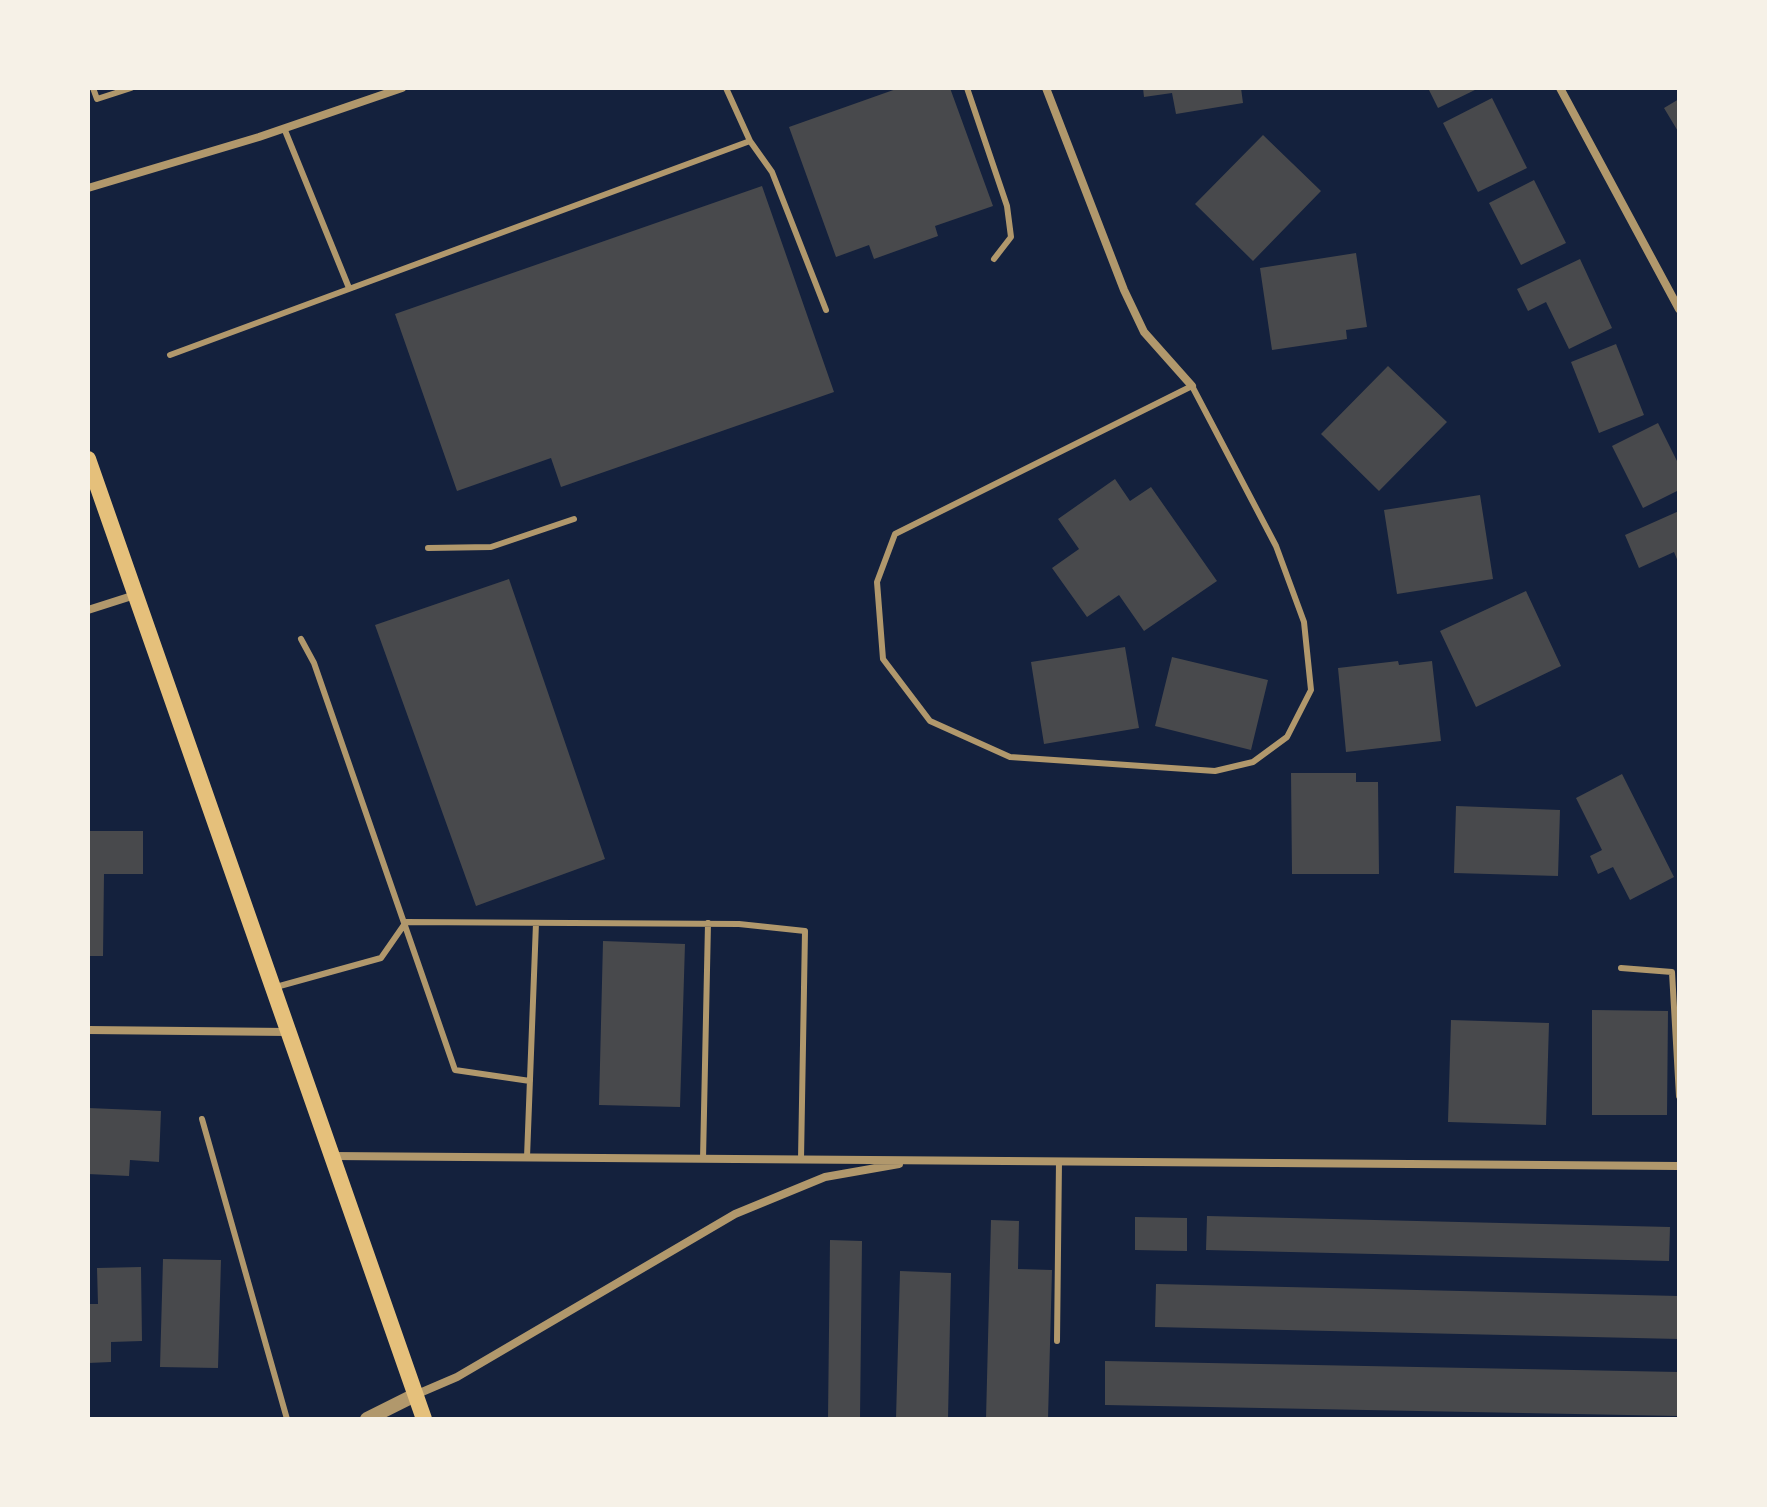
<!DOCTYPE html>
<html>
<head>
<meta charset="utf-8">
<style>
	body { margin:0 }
	#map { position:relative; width:1767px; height:1507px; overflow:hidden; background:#14213d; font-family:"Times New Roman",serif }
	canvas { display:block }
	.frame { position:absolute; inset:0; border:90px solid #f6f1e7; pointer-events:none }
</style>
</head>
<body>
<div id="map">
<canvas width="1767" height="1507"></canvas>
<div class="frame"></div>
</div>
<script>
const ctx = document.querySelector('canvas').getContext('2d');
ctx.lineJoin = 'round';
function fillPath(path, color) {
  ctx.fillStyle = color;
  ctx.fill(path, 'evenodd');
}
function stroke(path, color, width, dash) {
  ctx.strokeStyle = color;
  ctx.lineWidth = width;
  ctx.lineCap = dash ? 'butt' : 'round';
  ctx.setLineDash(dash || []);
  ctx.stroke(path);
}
fillPath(new Path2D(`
	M899,88H950L993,206L935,226L938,236L874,259L869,245L836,257L789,127Z
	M1143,88H1241L1243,103L1176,114L1172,93L1144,97Z
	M1428,88H1479L1438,108Z
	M1492,98L1527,168L1478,192L1443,123Z
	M1679,99V133L1664,108Z
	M1263,135L1321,191L1253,261L1195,204Z
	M1534,180L1566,243L1521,265L1489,203Z
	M762,186L834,392L561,487L551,458L457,491L395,314Z
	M1356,253L1367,327L1346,330L1347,339L1272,350L1260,268Z
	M1580,259L1612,328L1569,349L1546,302L1528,311L1517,289Z
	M1616,344L1644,415L1599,433L1571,362Z
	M1388,366L1447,422L1379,491L1321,434Z
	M1658,423L1679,465V490L1643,508L1612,446Z
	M1115,479L1130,501L1151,487L1217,581L1144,631L1119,595L1087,617L1052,568L1079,549L1058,519Z
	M1480,495L1493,579L1397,594L1384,510Z
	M1679,511V564L1674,552L1639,568L1625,535Z
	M509,579L605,859L476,906L375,625Z
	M1526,591L1561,666L1476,707L1440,631Z
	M1125,647L1139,728L1044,744L1031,662Z
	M1172,657L1268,680L1251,750L1155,726Z
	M1398,661L1399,665L1432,661L1441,741L1346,752L1338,668Z
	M1291,773H1356V782H1378L1379,874H1292Z
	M1622,774L1674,877L1630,900L1613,867L1598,874L1590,856L1602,850L1576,798Z
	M1456,806L1560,810L1558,876L1454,873Z
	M88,831H143V874H104L103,956H88Z
	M603,941L685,944L680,1107L599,1105Z
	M1592,1010L1668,1011L1667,1115H1592Z
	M1451,1020L1549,1023L1546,1125L1448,1122Z
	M88,1108L161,1111L159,1162L130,1160L129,1176L88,1174Z
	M1207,1216L1670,1227L1669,1261L1206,1250Z
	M1135,1217L1187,1218V1251L1135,1250Z
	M991,1220L1019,1221L1018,1269L1052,1270L1048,1419H986Z
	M830,1240L862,1241L860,1419H828Z
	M163,1259L221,1260L218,1368L160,1367Z
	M141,1267L142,1341L111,1342V1362L88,1363V1304H98L97,1268Z
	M900,1271L951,1273L948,1419H896Z
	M1156,1284L1679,1296V1339L1155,1327Z
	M1105,1361L1679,1372V1416L1105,1405Z`), '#48494c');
stroke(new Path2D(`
	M93,88L97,99L131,88
	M726,88L750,141L772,172L826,310
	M967,88L1007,206L1011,237L994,259
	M284,128L349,288
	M170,355L750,141
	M1192,386L1276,546L1304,622L1311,690L1287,737L1253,762L1215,771L1010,757L930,721L883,659L877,582L895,534Z
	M428,548L491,547L574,519
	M301,639L314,663L455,1070L530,1081
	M1621,968L1672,972L1679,1096
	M276,987L381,958L406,922L739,924L805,931L801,1159
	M202,1119L287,1419
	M527,1157L536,923
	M703,1159L708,923
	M1057,1341L1059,1161`), '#b1986c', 6);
stroke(new Path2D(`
	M1046,88L1124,290L1144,332L1192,386
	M1560,88L1679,309
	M88,188L259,137L402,88
	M88,610L135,595
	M88,1030L288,1032
	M332,1156L1679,1166
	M415,1395L457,1377L735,1214L825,1177L899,1164`), '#b1986c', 8);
stroke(new Path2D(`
	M367,1419L415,1395`), '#b1986c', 14);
stroke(new Path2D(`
	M88,459L424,1419`), '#e5c07b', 16);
</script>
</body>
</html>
